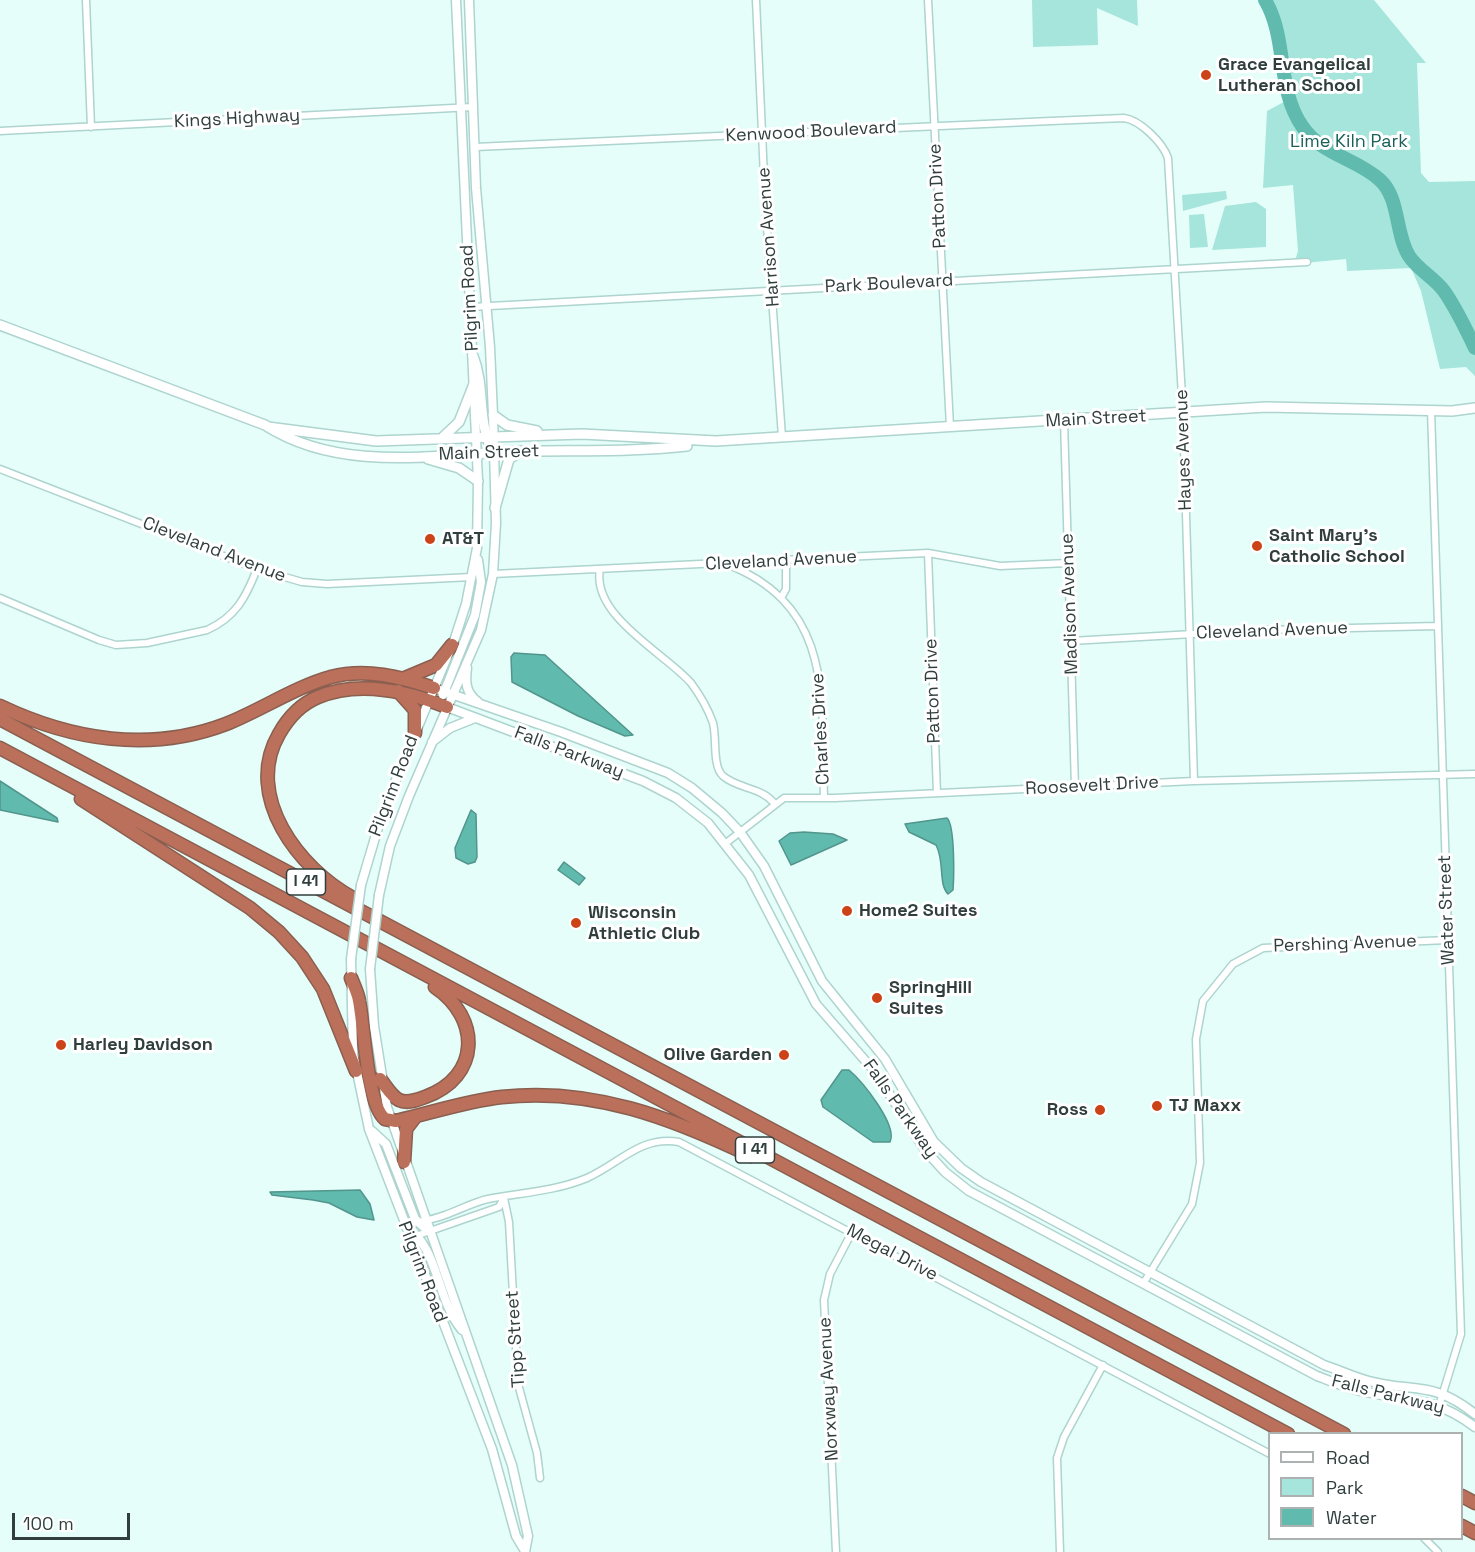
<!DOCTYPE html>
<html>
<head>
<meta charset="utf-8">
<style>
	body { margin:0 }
	#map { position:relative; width:1475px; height:1552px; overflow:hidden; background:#e6fefa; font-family:"Space Grotesk",sans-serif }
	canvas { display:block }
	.legend { position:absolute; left:1268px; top:1432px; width:195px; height:108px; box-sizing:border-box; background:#fff; border:2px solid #acb2b1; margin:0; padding:8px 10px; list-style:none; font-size:18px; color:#303f3d }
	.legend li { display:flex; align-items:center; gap:12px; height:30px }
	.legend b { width:30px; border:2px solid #acb2b1 }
	.scale { position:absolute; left:12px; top:1513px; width:118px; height:27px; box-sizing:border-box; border:3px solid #303f3d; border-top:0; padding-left:8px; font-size:18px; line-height:21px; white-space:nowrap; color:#303f3d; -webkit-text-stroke:4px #fff; paint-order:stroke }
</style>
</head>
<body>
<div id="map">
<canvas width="1475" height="1552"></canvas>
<ul class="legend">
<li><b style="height:8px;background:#fff"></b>Road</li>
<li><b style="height:16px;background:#a6e5db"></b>Park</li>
<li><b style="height:16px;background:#60baae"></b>Water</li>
</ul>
<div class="scale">100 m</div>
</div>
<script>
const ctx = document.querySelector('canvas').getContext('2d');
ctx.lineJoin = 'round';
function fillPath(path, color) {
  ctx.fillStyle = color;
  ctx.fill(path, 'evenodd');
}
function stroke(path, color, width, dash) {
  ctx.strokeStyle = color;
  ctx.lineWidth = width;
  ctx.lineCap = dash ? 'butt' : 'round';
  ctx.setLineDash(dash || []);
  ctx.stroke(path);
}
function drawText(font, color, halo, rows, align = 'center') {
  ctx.font = font + ' "Space Grotesk",sans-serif';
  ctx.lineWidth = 6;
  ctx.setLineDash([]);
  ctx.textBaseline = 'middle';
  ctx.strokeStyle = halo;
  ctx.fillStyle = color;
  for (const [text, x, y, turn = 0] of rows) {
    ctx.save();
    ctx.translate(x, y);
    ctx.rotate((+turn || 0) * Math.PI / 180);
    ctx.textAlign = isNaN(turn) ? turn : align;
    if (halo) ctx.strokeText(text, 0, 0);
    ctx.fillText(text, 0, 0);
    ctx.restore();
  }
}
fillPath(new Path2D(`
	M1032,0H1137L1138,26L1097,8L1098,45L1033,47Z
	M1272,0H1374L1426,63H1417L1421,173L1429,182L1475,181V376L1466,367L1440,369L1421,291L1411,268L1347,271L1346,259L1294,264L1298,251L1293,185L1263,188L1267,111L1295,96C1281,66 1285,31 1272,0Z
	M1226,191L1227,199L1183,211L1182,195Z
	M1256,202L1266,209V247L1212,250L1225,206Z
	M1204,214L1208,247L1190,248L1189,215Z`), '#a6e5db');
const water = new Path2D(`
	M514,653L545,655L633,735L625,736L578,716L512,682L511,657Z
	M0,781L57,818L58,822L0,810Z
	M471,810L476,814L477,857L475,862L468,864L456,858L455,848Z
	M947,818C955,825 954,877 953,890L948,894C938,884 945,862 936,845L909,832L905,824Z
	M804,832L833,834L847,840L791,865L779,841L790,833Z
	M564,862L585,878L579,885L558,870Z
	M842,1070H849C862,1081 898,1125 890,1142H873L823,1107L821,1100Z
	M360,1190L370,1204L374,1220L357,1217L329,1203L313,1200L272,1195L270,1192Z`);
fillPath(water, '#60baae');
stroke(water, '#52958c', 1.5);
stroke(new Path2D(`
	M1265,0C1288,39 1276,88 1302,126C1321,155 1356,158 1380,180C1400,198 1395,234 1409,256C1418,270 1435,278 1444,291C1456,308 1466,329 1475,348`), '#60baae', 14);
const minor = new Path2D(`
	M86,0L91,127
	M756,0L765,199L782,437
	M928,0L950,427
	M0,131L473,107
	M475,147L1051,121L1124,118C1140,120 1163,143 1168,158L1183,414L1194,781
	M471,307L1307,262
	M1431,410L1461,1334L1439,1406
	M1064,421L1075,787
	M0,469L257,569L302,582L327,584L472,577
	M928,553L937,793
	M729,565C836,608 821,703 824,798
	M600,569C591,616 666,654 691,683C700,695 708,709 713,723C717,738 712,766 723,776C738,789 761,787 774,803
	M493,574L928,553L1000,566L1068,563
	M0,598L99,640L116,645L147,643L207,630C236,617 246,597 257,569
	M781,598L786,589V561
	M1071,641L1263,630L1437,626
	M726,843L784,798H835L1194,781L1475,774
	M504,1198L509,1222L518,1384L537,1453L540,1478
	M405,1225C418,1222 432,1220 445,1215C459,1210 474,1202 488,1199C520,1193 556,1191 587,1178C619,1164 641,1135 679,1142L1270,1454
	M413,1237L499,1207L504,1198
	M1143,1284L1192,1204L1200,1163L1196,1039L1203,1001L1233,964L1263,948L1448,940
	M1424,1538L1438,1552
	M836,1552L824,1300L830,1274L852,1232
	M1060,1552L1057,1458L1064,1437L1103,1365`);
const tertiary = new Path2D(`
	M467,668C465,683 466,693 478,702
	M434,688L561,732L668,773L692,788L722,813L740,832L764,866L822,981L885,1059L934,1142L961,1168L981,1182L1324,1365C1339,1370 1354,1377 1369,1381C1415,1393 1432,1380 1475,1414
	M443,695L475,615L481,582L478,560
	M447,707L643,781L676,798L708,823L749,875L816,1004L876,1073L925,1150L945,1172L969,1191L1317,1376C1331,1381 1346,1388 1361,1391C1409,1402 1432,1395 1475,1427
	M432,742L450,728L475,718
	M361,885L383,811L455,638L466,604L477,548L478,481L456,0
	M379,895L390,846L409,796L481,630L493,574L496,523L493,415L490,347L476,188L469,0
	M351,959L353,1053L369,1129L492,1449L516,1536L525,1551
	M370,969L374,1026L387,1107L512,1465L528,1536L525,1552
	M372,1131L386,1144L415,1219L427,1230
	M405,1226C439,1247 436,1299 462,1330`);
const secondary = new Path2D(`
	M0,325L265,425C341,474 438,454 523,451C578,450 633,452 687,446
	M473,356C486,389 476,423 494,453
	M493,415L507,425L537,431
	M268,427L376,441L582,434L716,441L1266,407L1452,411L1475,408
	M441,439L459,422L474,384
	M428,459L459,468L478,481
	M495,508L509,459L520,452`);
const motorway = new Path2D(`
	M405,678L436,665L452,645
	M398,691L415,710V733
	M0,706C71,740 150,753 226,724C261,710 295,687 331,677C366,668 401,677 434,688
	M0,719L1344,1434
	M0,748L1288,1434
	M81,799L250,908L279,932L302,957L323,989L356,1071
	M353,898C299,869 243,796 279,734C288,718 301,704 318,697C359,680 407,691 447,707
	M351,978C354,986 358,993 359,1001C364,1025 367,1105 385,1119L396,1121C431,1113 466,1101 502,1097C592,1087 672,1118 751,1156
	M380,1079C386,1086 391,1096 399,1100C407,1104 417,1100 425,1097C481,1077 481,1018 435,987
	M404,1162L406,1129L416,1116
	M1462,1496L1475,1503
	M1462,1526L1475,1533`);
stroke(minor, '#add4ce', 9);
stroke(tertiary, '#add4ce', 11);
stroke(secondary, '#add4ce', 12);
stroke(motorway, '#8a5f50', 15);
stroke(minor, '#fff', 6);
stroke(tertiary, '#fff', 8);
stroke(secondary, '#fff', 9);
stroke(motorway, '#bb705b', 12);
const tertiaryBridge = new Path2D(`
	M351,959L361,885
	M370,969L379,895`);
stroke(tertiaryBridge, '#add4ce', 11, []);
stroke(tertiaryBridge, '#fff', 8);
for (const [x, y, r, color] of [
	[1206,75,6,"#cb4316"],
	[430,539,6,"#cb4316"],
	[1257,546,6,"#cb4316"],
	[847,911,6,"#cb4316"],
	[576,923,6,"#cb4316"],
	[877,998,6,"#cb4316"],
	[61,1045,6,"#cb4316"],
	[784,1055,6,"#cb4316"],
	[1157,1106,6,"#cb4316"],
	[1100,1110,6,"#cb4316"]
]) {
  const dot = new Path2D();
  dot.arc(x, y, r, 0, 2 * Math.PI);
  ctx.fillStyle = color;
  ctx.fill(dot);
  stroke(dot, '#fff', 2);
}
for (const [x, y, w] of [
	[306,882,39],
	[755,1150,39]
]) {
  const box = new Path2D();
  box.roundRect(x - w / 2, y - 13, w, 26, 4.5);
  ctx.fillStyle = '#fff';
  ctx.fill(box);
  stroke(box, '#303f3d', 1.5);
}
drawText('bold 16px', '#303f3d', null, [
	["I 41",306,882],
	["I 41",755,1150]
]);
drawText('bold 18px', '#303f3d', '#fff', [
	["Grace Evangelical",1218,65],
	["Lutheran School",1218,86],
	["Saint Mary's",1269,536],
	["Catholic School",1269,557],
	["AT&T",442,539],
	["Home2 Suites",859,911],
	["Wisconsin",588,913],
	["Athletic Club",588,934],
	["SpringHill",889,988],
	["Suites",889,1009],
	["Harley Davidson",73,1045],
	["Olive Garden",772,1055,"right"],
	["TJ Maxx",1169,1106],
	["Ross",1088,1110,"right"]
], 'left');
drawText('18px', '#303f3d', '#fff', [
	["Kings Highway",237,119,-3],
	["Kenwood Boulevard",811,132,-3],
	["Patton Drive",938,196,-93],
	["Harrison Avenue",769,237,-94],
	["Park Boulevard",889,284,-3],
	["Pilgrim Road",470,298,-93],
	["Main Street",1096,419,-3],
	["Hayes Avenue",1184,450,-92],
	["Main Street",489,453,-2],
	["Cleveland Avenue",214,550,21],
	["Cleveland Avenue",781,561,-3],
	["Madison Avenue",1070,604,-92],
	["Cleveland Avenue",1272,631,-2],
	["Patton Drive",933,691,-92],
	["Charles Drive",821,729,-93],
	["Falls Parkway",569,753,21],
	["Pilgrim Road",394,786,-69],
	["Roosevelt Drive",1092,786,-3],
	["Water Street",1447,910,-92],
	["Pershing Avenue",1345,944,-2],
	["Falls Parkway",900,1109,55],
	["Megal Drive",892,1253,28],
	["Pilgrim Road",422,1272,69],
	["Tipp Street",516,1339,-94],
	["Norxway Avenue",829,1389,-93],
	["Falls Parkway",1388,1395,14]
]);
drawText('18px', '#176159', '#fff', [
	["Lime Kiln Park",1349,142]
]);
</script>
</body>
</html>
